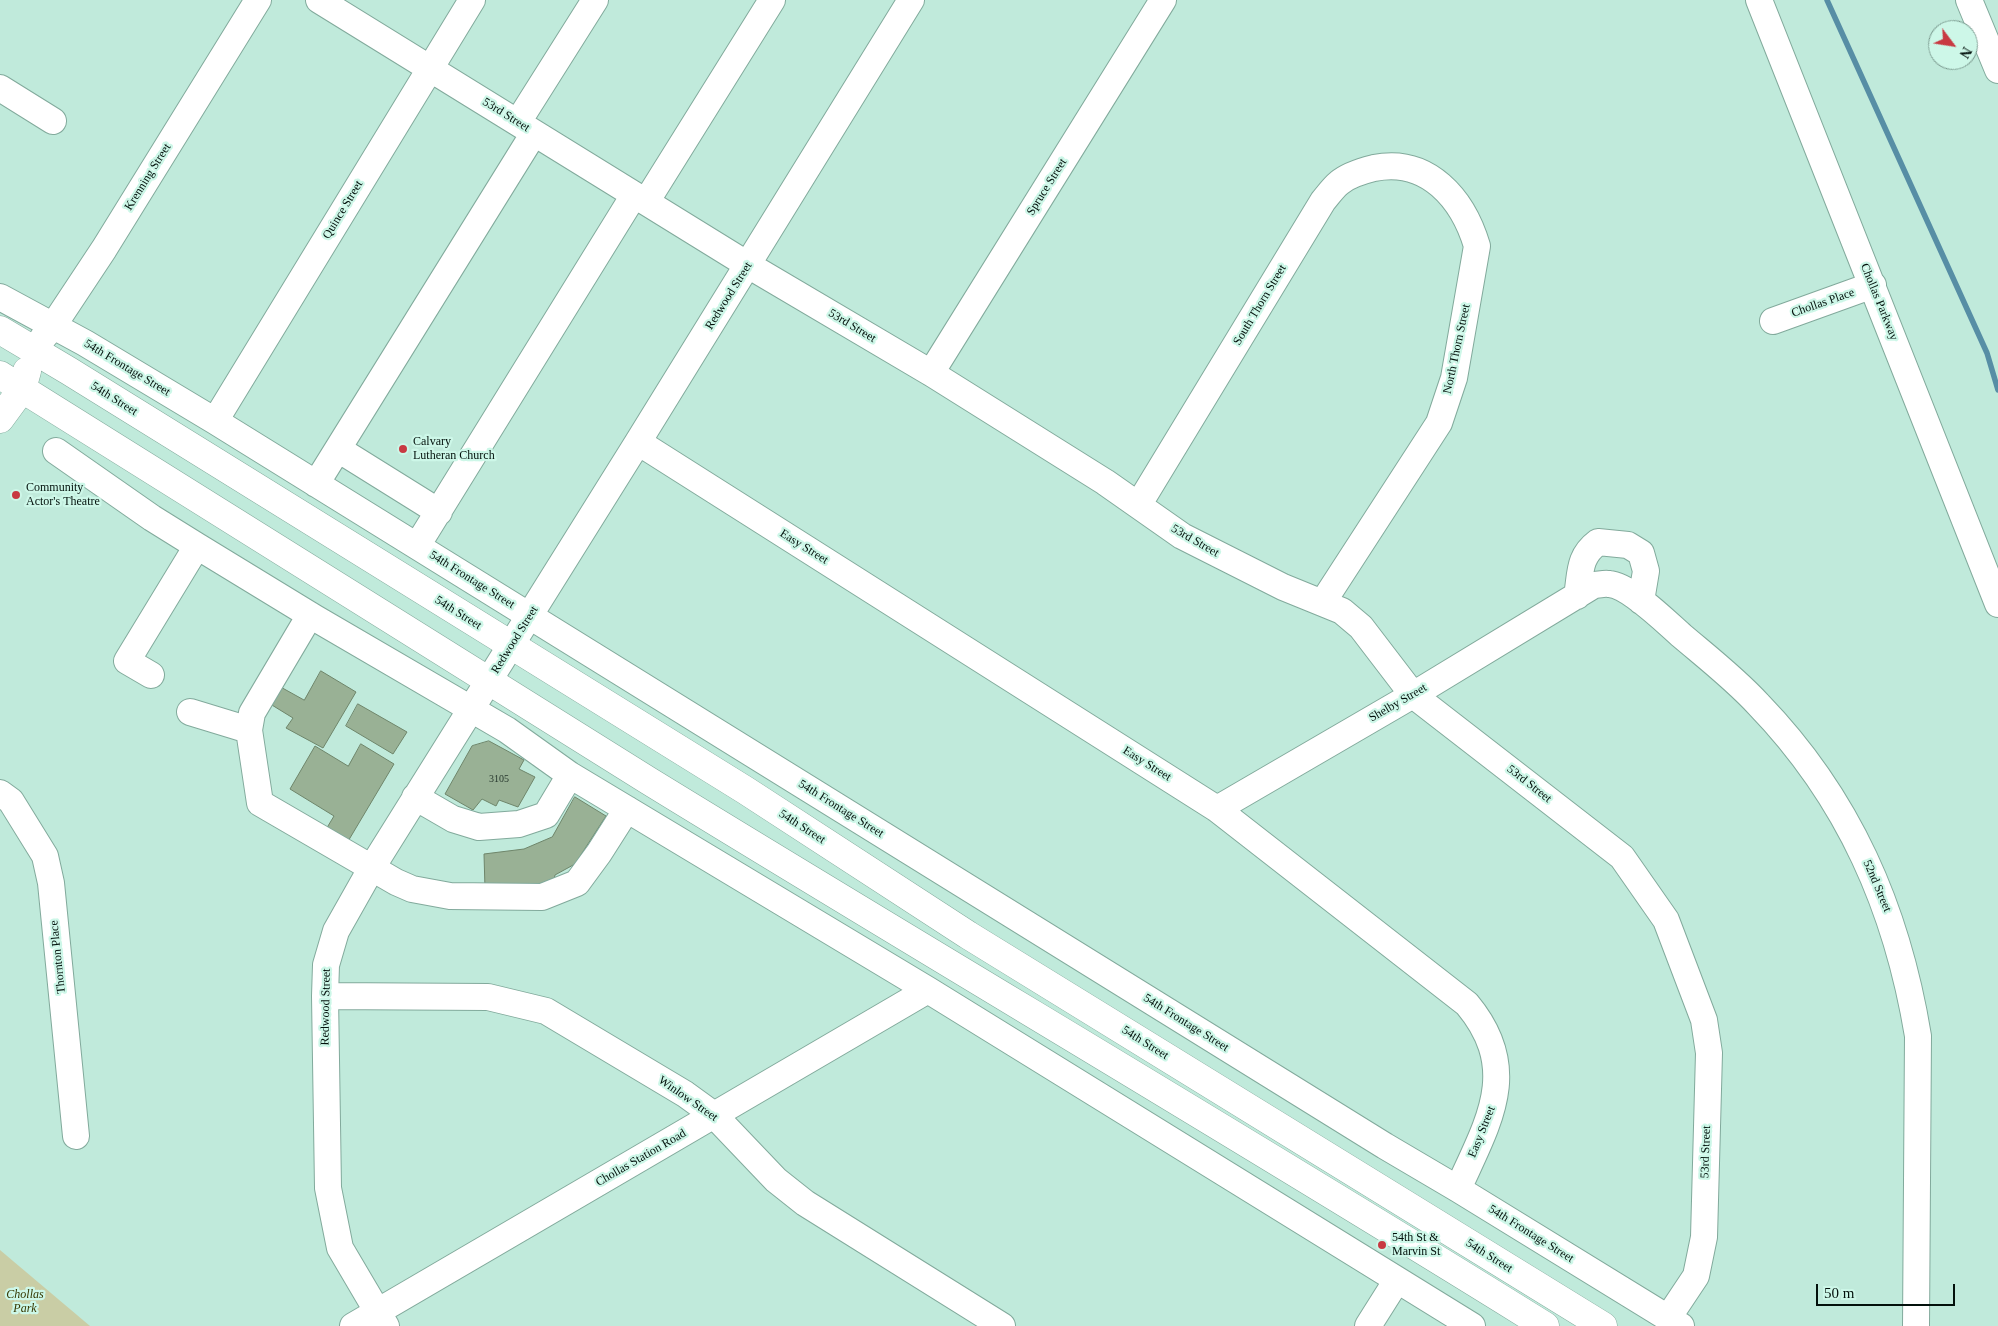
<!DOCTYPE html>
<html>
<head>
<meta charset="utf-8">
<style>
	body { margin:0 }
	#map { position:relative; width:1998px; height:1326px; overflow:hidden; background:#c0eadb; font-family:"Times New Roman",serif }
	canvas { display:block }
	.north { position:absolute; left:1928px; top:20px; width:50px; height:50px; box-sizing:border-box; background:#cdf7e8; border:1px solid #7c9b90; border-radius:50%; rotate:121deg; font-size:14px; font-weight:700; line-height:20px; text-align:center; color:#03110c }
	.north::after { content:''; display:block; margin:auto; width:18px; height:22px; background:#c83942; clip-path:polygon(50% 0,100% 100%,50% 72%,0 100%) }
	.scale { position:absolute; left:1816px; top:1284px; width:139px; height:22px; box-sizing:border-box; border:2px solid #03110c; border-top:0; padding-left:6px; font-size:15px; line-height:18px; white-space:nowrap; color:#03110c; -webkit-text-stroke:4px #cdf7e8; paint-order:stroke }
</style>
</head>
<body>
<div id="map">
<canvas width="1998" height="1326"></canvas>
<div class="north">N</div>
<div class="scale">50 m</div>
</div>
<script>
const ctx = document.querySelector('canvas').getContext('2d');
ctx.lineJoin = 'round';
function fillPath(path, color) {
  ctx.fillStyle = color;
  ctx.fill(path, 'evenodd');
}
function stroke(path, color, width, dash) {
  ctx.strokeStyle = color;
  ctx.lineWidth = width;
  ctx.lineCap = dash ? 'butt' : 'round';
  ctx.setLineDash(dash || []);
  ctx.stroke(path);
}
function drawText(font, color, halo, rows, align = 'center') {
  ctx.font = font + ' "Times New Roman",serif';
  ctx.lineWidth = 4.5;
  ctx.setLineDash([]);
  ctx.textBaseline = 'middle';
  ctx.strokeStyle = halo;
  ctx.fillStyle = color;
  for (const [text, x, y, turn = 0] of rows) {
    ctx.save();
    ctx.translate(x, y);
    ctx.rotate((+turn || 0) * Math.PI / 180);
    ctx.textAlign = isNaN(turn) ? turn : align;
    if (halo) ctx.strokeText(text, 0, 0);
    ctx.fillText(text, 0, 0);
    ctx.restore();
  }
}
fillPath(new Path2D(`
	M0,1250L90,1326H0Z`), '#c9cda5');
stroke(new Path2D(`
	M1827,0L1987,353L1998,390`), '#578ea5', 5.5);
const building = new Path2D(`
	M321,671L356,692L323,748L286,728L293,718L267,702L277,685L304,700Z
	M358,704L407,732L393,754L346,726Z
	M489,741L524,760L519,769L535,777L518,807L499,800L496,806L482,799L473,810L445,794L472,746Z
	M361,744L394,764L347,843L325,831L334,816L290,789L315,746L348,766Z
	M575,797L606,816L575,864L555,875L553,884L485,889L484,854L524,849L552,837Z`);
fillPath(building, '#99b195');
stroke(building, '#6e856a', 1);
const minor = new Path2D(`
	M319,0L748,265L931,373L1105,482L1182,536L1283,587L1342,611L1361,627L1413,695L1622,857L1666,920L1704,1020L1709,1053L1704,1237L1696,1276L1668,1318
	M1759,0L1998,604
	M1969,0L1998,70
	M0,88L53,121
	M518,122L595,0
	M646,202L772,0
	M0,297L85,343L215,421L1385,1146L1458,1189L1681,1326
	M1773,321L1873,285
	M42,339L53,326L104,249L258,0
	M931,373L1163,0
	M215,421L472,0
	M638,442L1217,809L1467,1004C1522,1070 1488,1122 1458,1189
	M338,449L439,512
	M56,451L152,518L197,546L315,618L507,730L570,775L928,990L1472,1326
	M316,484L534,133
	M1139,504L1323,201C1328,195 1333,188 1339,183C1348,175 1362,171 1374,168C1428,157 1463,199 1477,246L1454,378L1439,423L1323,602
	M417,546L634,195
	M1577,596C1581,573 1578,557 1598,542L1628,545L1641,553L1646,571L1641,601
	M310,615L252,713L249,730L260,803L396,882L412,889L450,896L542,897L577,883L599,853L627,809
	M151,675L127,661L197,546
	M190,712L249,730
	M0,793L11,801L45,856L51,883L76,1136
	M415,797L453,819L479,827L519,824L546,815L570,775
	M1217,809L1413,695L1594,585C1599,585 1604,583 1609,584C1629,585 1666,622 1682,636C1708,658 1735,679 1758,704C1849,798 1897,909 1918,1036L1916,1326
	M325,996L488,997L546,1011L685,1094L714,1115L776,1180L805,1203L1002,1326
	M353,1326L928,990
	M386,1326L340,1248L328,1188L325,996L326,965L336,931L371,869L638,442L911,0
	M1368,1326L1397,1280`);
const major = new Path2D(`
	M0,330L69,371L745,790L968,935L1603,1326
	M0,375C216,511 432,647 649,781C947,964 1248,1141 1545,1326
	M0,419L22,389L27,371`);
stroke(minor, '#82aa9c', 28);
stroke(major, '#82aa9c', 29);
stroke(minor, '#fff', 26);
stroke(major, '#fff', 28);
for (const [x, y, r, color] of [
	[403,449,5,"#c83942"],
	[16,495,5,"#c83942"],
	[1382,1245,5,"#c83942"]
]) {
  const dot = new Path2D();
  dot.arc(x, y, r, 0, 2 * Math.PI);
  ctx.fillStyle = color;
  ctx.fill(dot);
  stroke(dot, '#cdf7e8', 2);
}
drawText('10px', '#28392e', null, [
	["3105",499,779]
]);
drawText('12px', '#03110c', '#cdf7e8', [
	["53rd Street",506,115,32],
	["Krenning Street",148,177,-58],
	["Spruce Street",1047,187,-58],
	["Quince Street",343,210,-59],
	["Redwood Street",729,296,-58],
	["Chollas Parkway",1879,302,68],
	["Chollas Place",1823,303,-19],
	["South Thorn Street",1260,305,-59],
	["53rd Street",852,326,31],
	["North Thorn Street",1457,349,-78],
	["54th Frontage Street",127,368,31],
	["54th Street",114,399,32],
	["53rd Street",1195,541,30],
	["Easy Street",804,547,32],
	["54th Frontage Street",472,580,32],
	["54th Street",458,613,32],
	["Redwood Street",515,640,-58],
	["Shelby Street",1398,703,-30],
	["Easy Street",1147,764,32],
	["53rd Street",1529,784,38],
	["54th Frontage Street",841,809,32],
	["54th Street",802,827,33],
	["52nd Street",1877,886,67],
	["Thornton Place",58,957,-96],
	["Redwood Street",326,1007,-89],
	["54th Frontage Street",1186,1023,32],
	["54th Street",1145,1043,32],
	["Winlow Street",688,1099,35],
	["Easy Street",1482,1132,-68],
	["53rd Street",1706,1152,-88],
	["Chollas Station Road",641,1158,-30],
	["54th Frontage Street",1531,1234,32],
	["54th Street",1489,1256,32]
]);
drawText('12px', '#03110c', '#cdf7e8', [
	["Calvary",413,442],
	["Lutheran Church",413,456],
	["Community",26,488],
	["Actor's Theatre",26,502],
	["54th St &",1392,1238],
	["Marvin St",1392,1252]
], 'left');
drawText('italic 12px', '#353701', '#cdf7e8', [
	["Chollas",25,1295],
	["Park",25,1309]
]);
</script>
</body>
</html>
